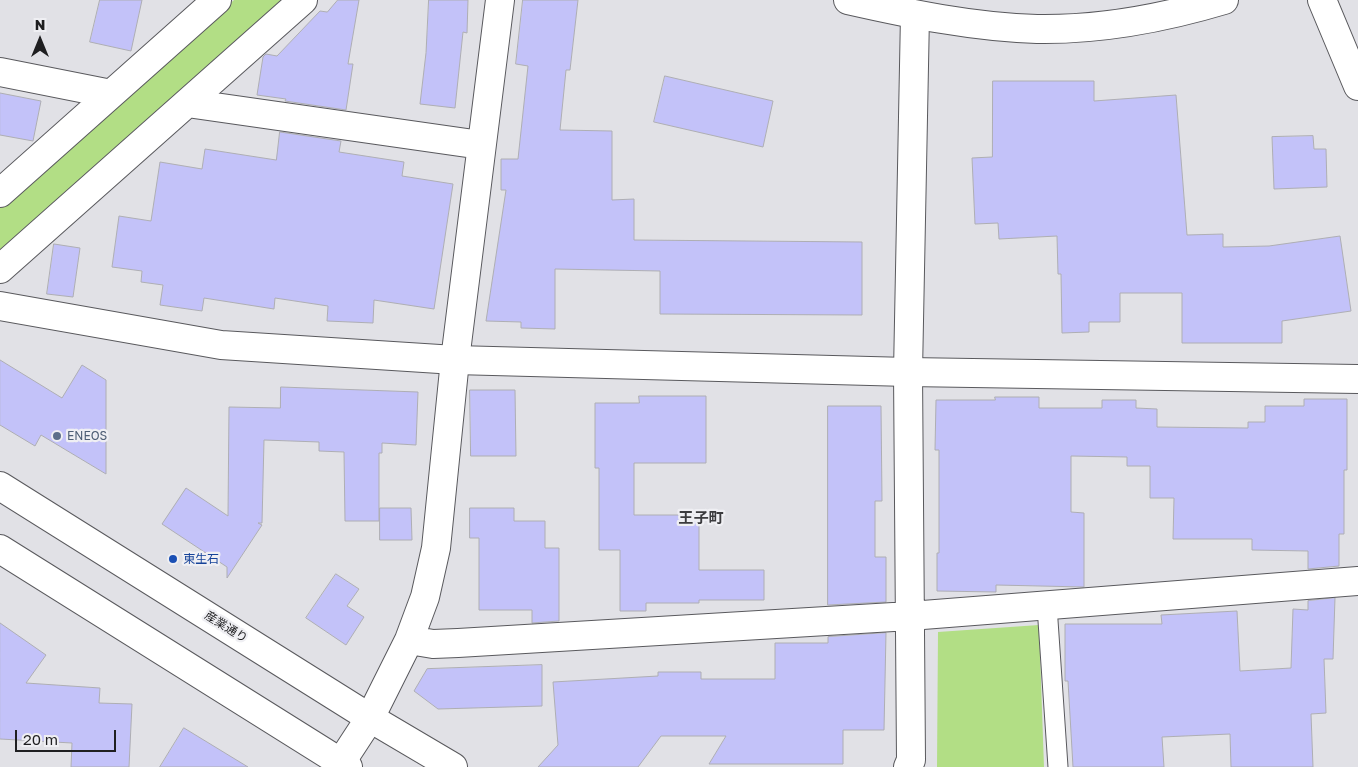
<!DOCTYPE html>
<html>
<head>
<meta charset="utf-8">
<style>
	body { margin:0 }
	#map { position:relative; width:1358px; height:767px; overflow:hidden; background:#e1e1e6; font-family:"Golos Text",sans-serif }
	canvas { display:block }
	.north { position:absolute; left:15px; top:15px; width:50px; height:50px; -webkit-text-stroke:4px #efeff3; paint-order:stroke; rotate:0deg; font-size:14px; font-weight:700; line-height:20px; text-align:center; color:#1f1f21 }
	.north::after { content:''; display:block; margin:auto; width:18px; height:22px; background:#1f1f21; clip-path:polygon(50% 0,100% 100%,50% 72%,0 100%) }
	.scale { position:absolute; left:15px; top:730px; width:101px; height:22px; box-sizing:border-box; border:2px solid #1f1f21; border-top:0; padding-left:6px; font-size:15px; line-height:18px; white-space:nowrap; color:#1f1f21; -webkit-text-stroke:4px #efeff3; paint-order:stroke }
</style>
</head>
<body>
<div id="map">
<canvas width="1358" height="767"></canvas>
<div class="north">N</div>
<div class="scale">20 m</div>
</div>
<script>
const ctx = document.querySelector('canvas').getContext('2d');
ctx.lineJoin = 'round';
function fillPath(path, color) {
  ctx.fillStyle = color;
  ctx.fill(path, 'evenodd');
}
function stroke(path, color, width, dash) {
  ctx.strokeStyle = color;
  ctx.lineWidth = width;
  ctx.lineCap = dash ? 'butt' : 'round';
  ctx.setLineDash(dash || []);
  ctx.stroke(path);
}
function drawText(font, color, halo, rows, align = 'center') {
  ctx.font = font + ' "Golos Text","Noto Sans JP",sans-serif';
  ctx.lineWidth = 4.5;
  ctx.setLineDash([]);
  ctx.textBaseline = 'middle';
  ctx.strokeStyle = halo;
  ctx.fillStyle = color;
  for (const [text, x, y, turn = 0] of rows) {
    ctx.save();
    ctx.translate(x, y);
    ctx.rotate((+turn || 0) * Math.PI / 180);
    ctx.textAlign = isNaN(turn) ? turn : align;
    if (halo) ctx.strokeText(text, 0, 0);
    ctx.fillText(text, 0, 0);
    ctx.restore();
  }
}
fillPath(new Path2D(`
	M234,0H282L0,251V208Z
	M1039,625L1044,767H937L938,632Z`), '#b2de85');
const building = new Path2D(`
	M100,0H142L131,51L90,42Z
	M338,0H359L348,64H353L346,110L285,101L286,99L257,95L263,57L266,54L277,56L320,11L327,12Z
	M429,0H468L467,33L463,32L455,108L420,104L426,53Z
	M523,0H578L570,70H566L560,130L612,131V200L634,199V240L862,242V315L660,314V271L555,269V329L521,328V322L486,321L506,190H501V159H518L528,66L516,64Z
	M665,76L773,101L763,147L654,122Z
	M993,81H1094V101L1176,95L1187,235L1223,234V247L1269,246L1340,236L1351,311L1282,321V343H1182V293H1120V322H1089V332L1062,333L1061,274H1058L1057,236L999,239L998,223L975,224L972,158L992,157Z
	M0,93L41,101L33,141L0,135Z
	M280,132L341,141L339,152L404,162L402,176L453,184L434,309L374,300L373,323L327,321L328,306L275,298L274,309L204,298L202,311L160,305L163,285L141,282L142,271L112,267L119,216L151,221L160,162L202,169L205,149L276,160Z
	M1313,136L1314,149H1326L1327,187L1274,189L1272,137Z
	M54,244L80,248L73,297L47,294Z
	M0,360L62,398L82,365L106,380V474L41,435L35,446L0,425Z
	M281,387L418,392L416,445L382,443V453H379V521H345L344,452L319,451V442L264,440L262,523H258L262,525L227,578V567L162,524L186,488L228,516L229,407L280,408Z
	M470,390H515L516,456H471Z
	M639,396H706V463H634V515H699V570H764V600H699V603H646V611H620V550H599V468H595V403H639Z
	M995,397H1039V408H1102V400H1136V408L1157,409V427L1248,428V422H1265V406H1304V399H1347V470H1344V534H1339V566L1308,569V551L1252,550V539H1173L1174,498H1150V466H1127V457L1071,456V512L1084,513V587L996,585V592L937,591V553H939V450H935L936,400H995Z
	M828,406H881L882,501H875V557H886V602L828,605Z
	M380,508H411L412,540H380Z
	M470,508H514V521H545V548H559V621L532,623V610H479V538H470Z
	M336,574L359,589L347,606L364,617L346,645L306,618Z
	M1335,598L1333,659H1324L1326,713L1311,714L1313,767H1231L1230,734L1162,737L1164,767H1073L1068,681H1065V624H1162L1161,615L1237,611L1240,671L1291,668L1293,609L1308,610V601Z
	M0,623L46,655L26,683L100,688L99,703L132,704L129,767H71L72,743L0,739Z
	M886,633L884,730H843V764H709L726,736H661L638,767H538L558,745L553,682L658,676V672H701V679H775V643H828V637Z
	M542,665V706L438,709L414,691L427,669Z
	M184,728L248,767H160Z`);
fillPath(building, '#c3c2f9');
stroke(building, '#aeaeb3', 1);
const service = new Path2D(`
	M1047,606L1058,767`);
const minor = new Path2D(`
	M0,72L111,94
	M187,103L481,145
	M0,193L217,0
	M0,269L303,0
	M409,640L433,644L458,643L910,616L1358,581
	M338,767L370,718L409,640L425,597L436,548L455,360L500,0
	M908,767L911,760L908,372L915,15`);
const tertiary = new Path2D(`
	M1322,0L1358,86
	M0,306L221,345L455,360L908,372L1358,379`);
const primary = new Path2D(`
	M848,0C910,14 973,27 1037,29C1100,30 1164,18 1224,0`);
const trunk = new Path2D(`
	M0,486L370,718L453,767
	M0,549L348,767`);
stroke(service, '#59595d', 21);
stroke(minor, '#59595d', 30);
stroke(tertiary, '#59595d', 30);
stroke(primary, '#59595d', 30);
stroke(trunk, '#59595d', 30);
stroke(service, '#fff', 19);
stroke(minor, '#fff', 28);
stroke(tertiary, '#fff', 28);
stroke(primary, '#fff', 28);
stroke(trunk, '#fff', 28);
for (const [x, y, r, color] of [
	[57,436,5,"#5c6f8a"],
	[173,559,5,"#1a4fb4"]
]) {
  const dot = new Path2D();
  dot.arc(x, y, r, 0, 2 * Math.PI);
  ctx.fillStyle = color;
  ctx.fill(dot);
  stroke(dot, '#efeff3', 2);
}
drawText('12px', '#4e5e75', '#efeff3', [
	["ENEOS",67,436]
], 'left');
drawText('12px', '#164399', '#efeff3', [
	["東生石",183,559]
], 'left');
drawText('12px', '#1f1f21', '#efeff3', [
	["産業通り",226,627,32]
]);
drawText('bold 15px', '#3b3b3e', '#efeff3', [
	["王子町",701,518]
]);
</script>
</body>
</html>
